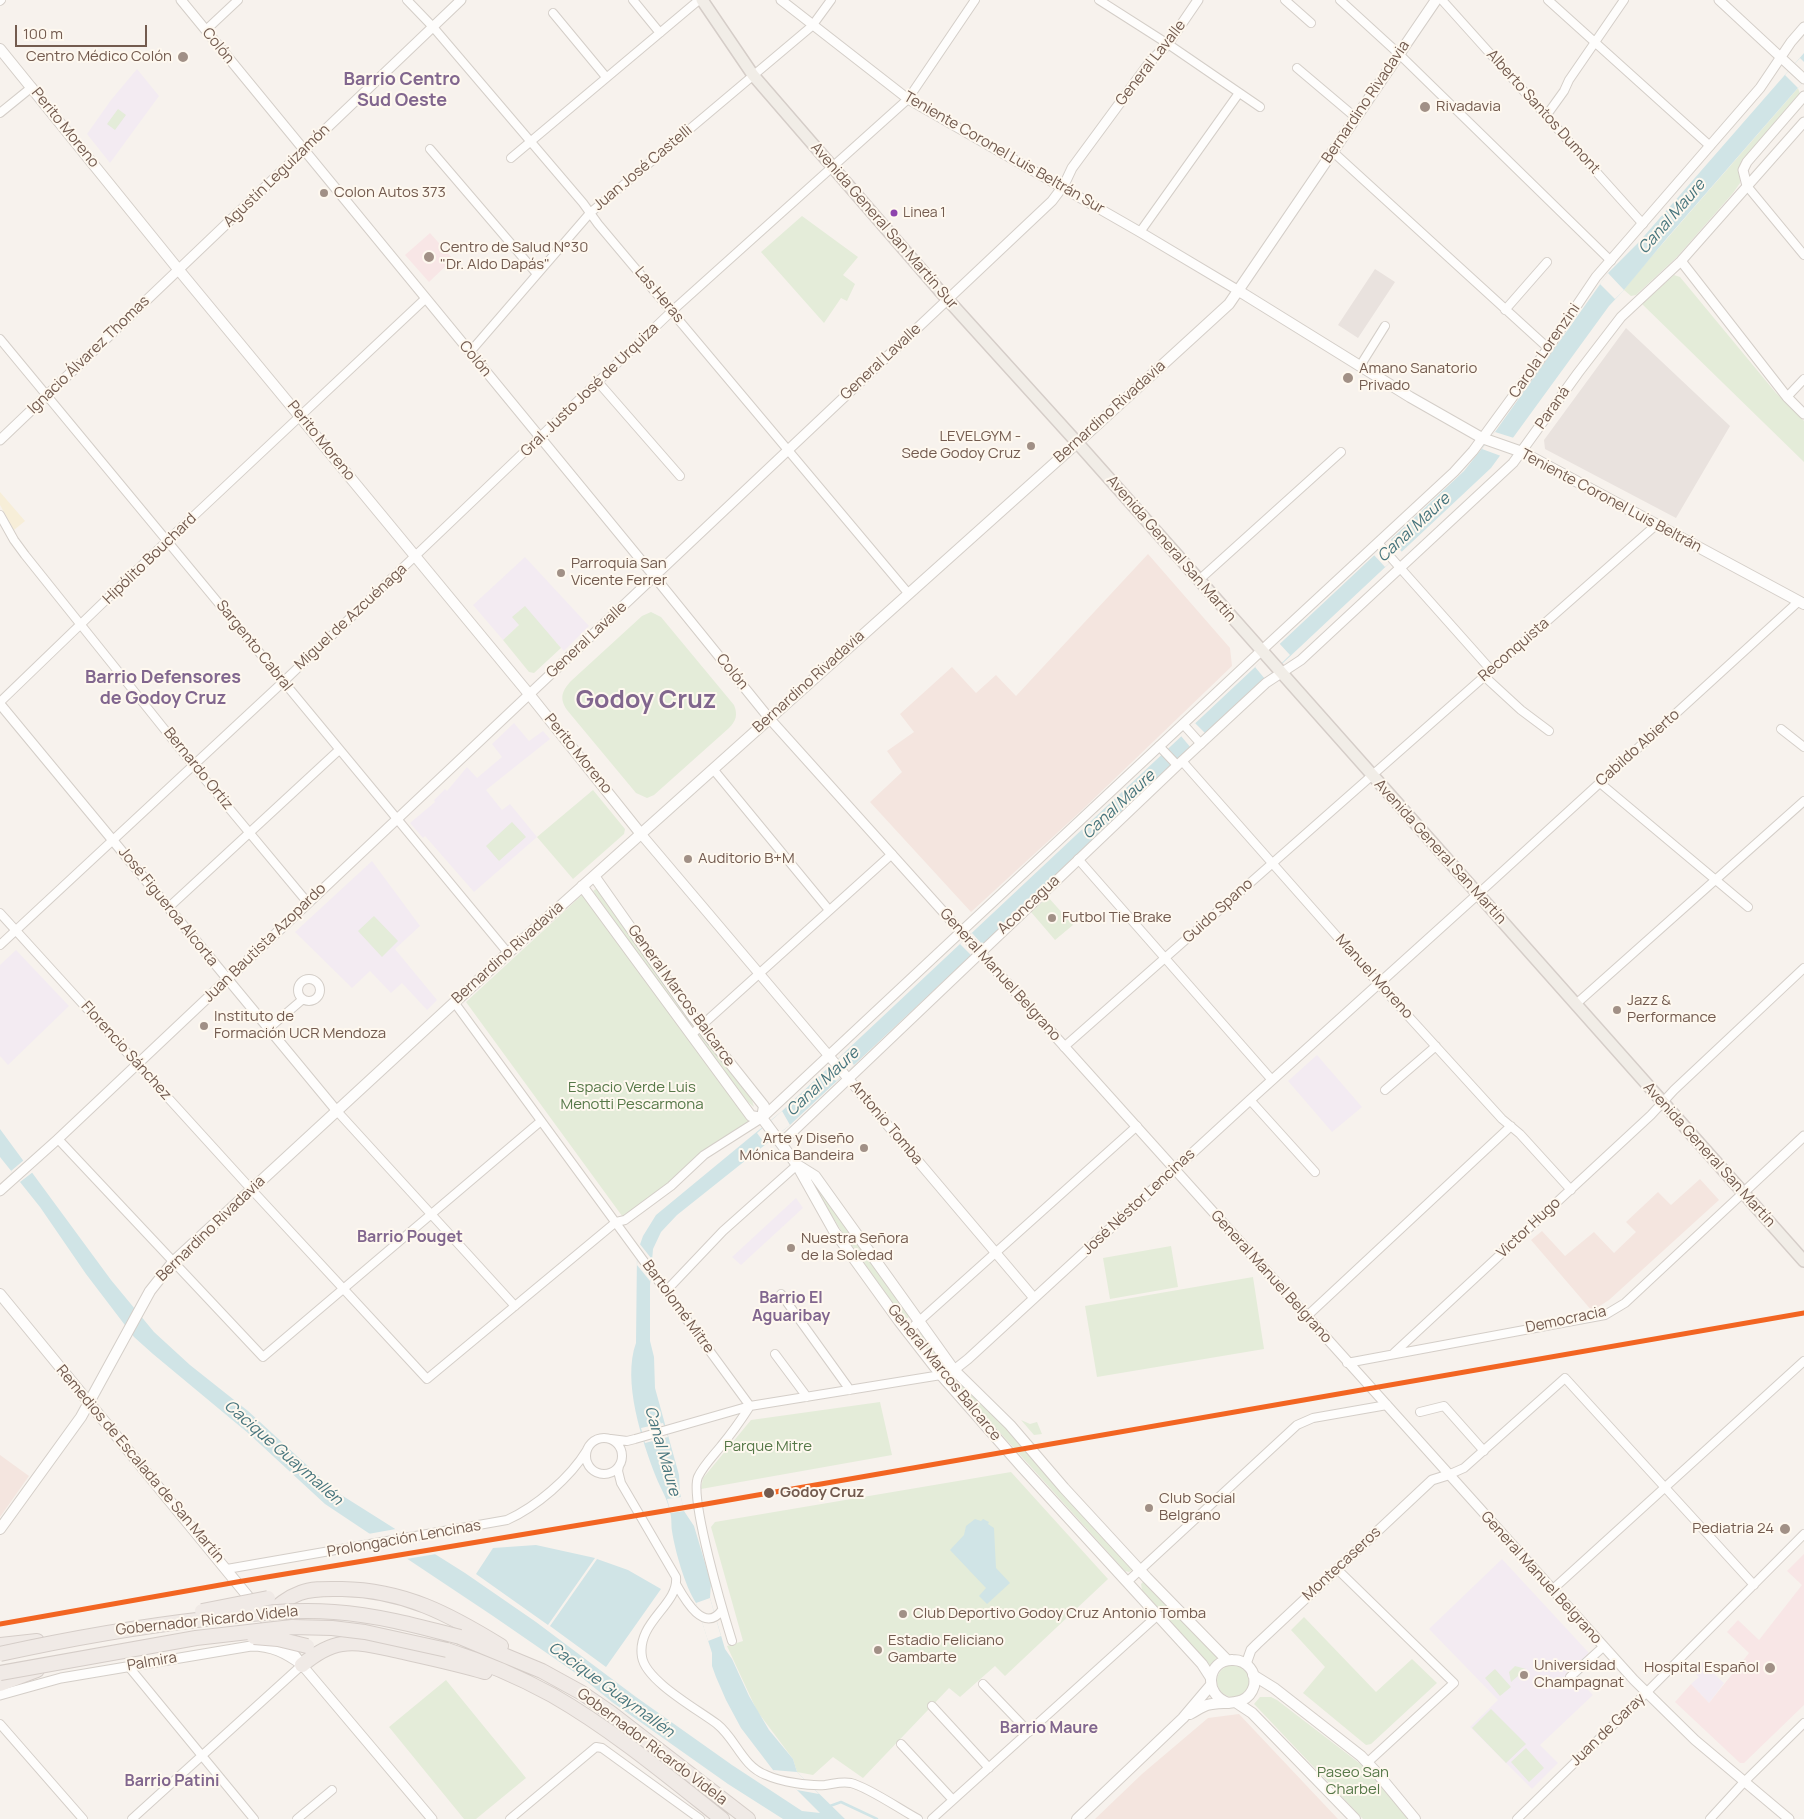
<!DOCTYPE html>
<html>
<head>
<meta charset="utf-8">
<style>
	body { margin:0 }
	#map { position:relative; width:1804px; height:1819px; overflow:hidden; background:#f7f2ed; font-family:Manrope,sans-serif }
	canvas { display:block }
	.scale { position:absolute; left:15px; top:25px; width:132px; height:22px; box-sizing:border-box; border:2px solid #735b4f; border-top:0; padding-left:6px; font-size:15px; line-height:18px; white-space:nowrap; color:#735b4f; -webkit-text-stroke:4px #fef8ef; paint-order:stroke }
</style>
</head>
<body>
<div id="map">
<canvas width="1804" height="1819"></canvas>
<div class="scale">100 m</div>
</div>
<script>
const ctx = document.querySelector('canvas').getContext('2d');
ctx.lineJoin = 'round';
function fillPath(path, color) {
  ctx.fillStyle = color;
  ctx.fill(path, 'evenodd');
}
function stroke(path, color, width, dash) {
  ctx.strokeStyle = color;
  ctx.lineWidth = width;
  ctx.lineCap = dash ? 'butt' : 'round';
  ctx.setLineDash(dash || []);
  ctx.stroke(path);
}
function drawText(font, color, halo, rows, align = 'center') {
  ctx.font = font + ' Manrope,sans-serif';
  ctx.lineWidth = 4;
  ctx.setLineDash([]);
  ctx.textBaseline = 'middle';
  ctx.strokeStyle = halo;
  ctx.fillStyle = color;
  for (const [text, x, y, turn = 0] of rows) {
    ctx.save();
    ctx.translate(x, y);
    ctx.rotate((+turn || 0) * Math.PI / 180);
    ctx.textAlign = isNaN(turn) ? turn : align;
    if (halo) ctx.strokeText(text, 0, 0);
    ctx.fillText(text, 0, 0);
    ctx.restore();
  }
}
fillPath(new Path2D(`
	M1148,554L1230,648L1232,666L1080,812L971,912L870,802L902,772L887,751L914,732L900,714L952,667L976,693L996,675L1016,696Z
	M1700,1179L1719,1200L1609,1300L1592,1311L1531,1240L1542,1231L1565,1256L1594,1232L1614,1253L1636,1232L1626,1222L1658,1192L1671,1205Z
	M0,1455L29,1476L0,1517Z
	M1239,1714L1338,1819H1095L1142,1774L1208,1718Z`), '#f4e5df');
fillPath(new Path2D(`
	M1375,269L1395,282L1358,338L1338,325Z
	M1626,328L1730,426L1676,518L1545,449L1544,440Z`), '#e9e2de');
fillPath(new Path2D(`
	M137,69L159,96L110,163L87,134L111,100Z
	M525,557L589,626L564,651L552,638L519,625L503,640L473,605Z
	M514,723L529,741L543,731L550,739L486,790L502,810L510,804L537,837L474,892L425,836L423,838L410,823L435,802L434,800L445,789L447,791L467,767L477,778L502,757L492,744Z
	M372,861L420,926L395,949L437,1000L427,1010L402,983L391,993L370,971L352,988L295,932Z
	M16,950L69,1006L8,1065L0,1056V965Z
	M1317,1055L1362,1107L1332,1132L1288,1081Z
	M796,1198L803,1208L741,1265L732,1257Z
	M1502,1559L1589,1653L1570,1671L1593,1695L1540,1745L1558,1763L1532,1789L1470,1727L1498,1700L1429,1629Z
	M1699,1660L1724,1683L1709,1703L1691,1684L1699,1677L1690,1669Z`), '#f3ebf2');
fillPath(new Path2D(`
	M430,233L453,259L429,282L405,255Z
	M1804,1554V1705L1744,1763H1740L1675,1702L1691,1684L1709,1703L1749,1653L1727,1632L1738,1620L1759,1640L1802,1585L1787,1571Z`), '#f8e6e6');
fillPath(new Path2D(`
	M1798,88L1800,94L1740,169V183L1733,193L1677,257L1636,295L1631,296L1624,290L1638,272Z
	M118,109L126,115L115,130L107,124Z
	M802,216L858,257L843,275L855,284L847,301L841,298L824,323L761,252Z
	M1674,275L1680,277L1776,393L1804,421V462L1642,304Z
	M525,606L561,648L534,673L529,672L503,640L519,625L512,617Z
	M651,612L661,617L734,705C738,715 736,721 729,728L654,795L647,798L636,793L567,710C559,698 562,691 571,681L642,616Z
	M593,790L625,829L624,834L573,879L537,837Z
	M512,822L526,837L499,861L486,846Z
	M597,888L693,1025L690,1027L593,891Z
	M582,895L751,1125L730,1138L625,1220L466,1002Z
	M1048,897L1073,925L1055,940L1031,912Z
	M374,916L398,941L382,957L358,931Z
	M700,1034L752,1100L754,1107L748,1102L697,1036Z
	M816,1186L909,1317L905,1320L842,1232L814,1187Z
	M1171,1246L1178,1287L1110,1299L1103,1258Z
	M1253,1277L1264,1349L1097,1377L1085,1306Z
	M921,1332L942,1360L938,1363L917,1336Z
	M958,1380L1000,1420L1133,1569L1129,1572L1125,1571L956,1384L955,1382Z
	M880,1402L892,1455L701,1489L703,1478L751,1420Z
	M1021,1420L1030,1424L1037,1422L1042,1434L1034,1435Z
	M1011,1472L1108,1579L1005,1676L995,1666L960,1697L949,1688L863,1778L833,1757L813,1775L797,1772L793,1759L757,1711L727,1646L743,1641L711,1527L715,1522Z
	M1144,1581L1217,1656V1658L1210,1665L1142,1590L1141,1584Z
	M1304,1617L1376,1692L1412,1659L1437,1683L1371,1744L1366,1745L1303,1693L1325,1667L1291,1630Z
	M1217 1681a16 16 0 1 1 32 0a16 16 0 1 1-32 0Z
	M1515,1666L1526,1669L1511,1682L1509,1672Z
	M1495,1669L1511,1687L1500,1696L1485,1678Z
	M446,1680L526,1778L476,1819H464L389,1727Z
	M1260,1697H1271L1277,1700L1367,1769L1408,1819H1363L1256,1706L1254,1704Z
	M1491,1709L1526,1744L1506,1763L1472,1728Z
	M1526,1748L1544,1768L1529,1782L1511,1762Z`), '#e4ecd9');
fillPath(new Path2D(`
	M0,492L25,521L14,530L0,505Z`), '#f7eed8');
fillPath(new Path2D(`
	M1804,53V81L1667,238L1624,290L1609,306L1491,468L790,1125L677,1215L661,1232L653,1249L650,1285V1341L654,1357L655,1388L679,1475L680,1493L684,1511L694,1526L711,1583L710,1598L725,1649L732,1659L749,1696L769,1730L793,1759L797,1772L845,1819H783L728,1784L612,1702L580,1676L493,1616L325,1504L248,1433L153,1354L134,1337L86,1274L40,1207L0,1157V1129L111,1280L154,1332L190,1365L248,1411L335,1491L465,1573L536,1622L636,1697L732,1765L802,1811L820,1813L797,1790L773,1770L741,1728L726,1700L716,1677L712,1666V1653L696,1603C685,1586 675,1551 672,1531C671,1525 672,1518 670,1512C667,1497 661,1490 656,1477C642,1441 622,1381 636,1343L637,1253L643,1236L656,1215L782,1111L1464,471L1495,432L1608,273L1638,243Z
	M975,1519L981,1521L983,1519L989,1522L988,1524L994,1528L996,1568L1010,1583L987,1604L979,1596L986,1588L950,1550L964,1535L966,1526Z
	M536,1545L595,1558L548,1625L476,1574L493,1548Z
	M597,1559L628,1570L661,1589L606,1667L550,1626Z`), '#d0e4e6');
fillPath(new Path2D(`
	M1800,58L1804,62V81L1798,88L1785,75Z
	M1608,273L1624,290L1615,299L1600,284Z
	M1495,432L1514,438L1501,456L1482,449Z
	M1390,539L1402,552L1385,567L1374,555Z
	M1279,643L1290,655L1265,679L1255,667Z
	M1195,723L1206,734L1191,748L1181,736Z
	M972,933L982,944L971,955L960,944Z
	M844,1053L854,1065L836,1081L827,1070Z
	M782,1111L790,1125L765,1144L757,1133Z
	M24,1160L33,1172L20,1182L11,1171Z
	M639,1243L651,1258L650,1281L637,1265Z
	M663,1423L668,1437L645,1443L641,1428Z
	M681,1497L684,1511L671,1513L667,1499Z
	M396,1529L436,1554L406,1559L368,1534Z
	M710,1598L721,1636L708,1641L696,1603Z
	M773,1770L797,1772L819,1794L797,1790Z`), '#f7f2ed');
stroke(new Path2D(`
	M830,1806L841,1802L877,1819`), '#d0e4e6', 2.5);
const minor = new Path2D(`
	M407,0L433,27L583,203L598,224L908,593
	M633,0L660,33
	M1099,0L1168,44L1260,107
	M1285,0L1311,23
	M1340,0L1399,54L1611,261
	M1442,0L1643,224
	M1548,0L1710,146
	M0,1L1,0
	M553,13L606,77
	M206,30L238,0
	M1297,68L1355,117
	M0,113L32,87
	M1546,116L1564,91L1569,80L1624,0
	M430,149L537,274
	M1332,151L1548,348
	M511,158L699,0
	M1747,186L1804,255
	M1140,232L1239,93
	M1505,310L1547,262
	M0,339L508,953
	M470,352L590,213L812,26L831,0
	M1360,366L1385,326
	M598,382L680,476
	M1787,397L1804,379
	M0,515L14,540L25,555L193,765L308,903
	M1378,543L1491,670
	M1199,580L1341,452
	M1484,676L1521,710L1549,731
	M0,702L167,541L425,299
	M1183,724L1201,744
	M1781,729L1804,747
	M1159,746L1177,765
	M1182,761L1379,984L1502,1119L1520,1134L1571,1190
	M713,769L829,910
	M1600,783L1748,907
	M1078,859L1272,1080
	M1478,894L1799,601
	M168,908L339,750
	M0,913L251,1189L427,1379L616,1222L625,1220L671,1186L704,1155L762,1118
	M0,945L283,682L672,311L908,99L975,0
	M298 990a11 11 0 1 1 22 0a11 11 0 1 1-22 0Z
	M454,1002C552,1137 652,1271 750,1406
	M1576,1004L1804,801
	M268,1029L303,999
	M691,1035L892,854
	M1064,1047L1656,525
	M1385,1090L1436,1046
	M1250,1100L1315,1172
	M336,1110L515,1306
	M58,1139L263,1357L541,1121
	M666,1291L723,1231L797,1165
	M781,1294L850,1390
	M1306,1317L1511,1126
	M907,1332L1137,1126
	M1394,1353L1651,1115L1674,1090L1804,968
	M775,1354L807,1397
	M1347,1363L1605,1315L1625,1303L1743,1193
	M1420,1412L1444,1406L1484,1451
	M586 1456a18 18 0 1 1 36 0a18 18 0 1 1-36 0Z
	M611,1439L627,1441L635,1439L750,1406L941,1375
	M619,1466L618,1471L621,1483L676,1577C679,1605 636,1622 642,1657C646,1681 697,1709 717,1724C736,1739 742,1766 766,1775C781,1782 809,1786 825,1785C834,1784 841,1781 851,1783C868,1787 901,1810 918,1819
	M1448,1475L1464,1468L1565,1378L1754,1585
	M227,1569L507,1520C536,1507 570,1478 587,1450
	M1337,1569L1454,1683L1368,1762
	M1127,1582L1297,1425L1313,1418L1387,1405
	M676,1584C684,1598 704,1635 722,1610
	M1552,1590L1804,1361
	M732,1641C724,1615 689,1498 698,1477C703,1466 713,1456 721,1446C732,1433 741,1420 750,1406
	M129,1667L254,1819
	M1570,1677L1603,1647
	M983,1684L1029,1732
	M932,1706L989,1768
	M0,1724L83,1819
	M901,1744L953,1800
	M132,1819L302,1665
	M297,1819L332,1790
	M510,1819L596,1747L602,1748L700,1819
	M932,1819L1158,1615
	M1517,1819L1646,1693L1804,1534
	M1710,1819L1744,1782L1804,1723`);
const tertiary = new Path2D(`
	M181,0L654,576L769,718L1634,1680L1695,1740L1789,1819
	M781,0L908,99L1140,232L1239,291
	M1719,0L1804,79
	M1747,186L1743,170L1747,162L1804,96
	M1681,261L1787,397L1804,414
	M0,440L461,0
	M0,704L336,1110
	M641,834L1034,1298
	M762,1118L1261,651L1454,472L1473,451L1544,354L1596,277L1760,88L1791,42L1804,27
	M781,1143L1182,761L1266,683L1301,660L1513,463L1578,373L1621,317L1681,261L1804,122
	M0,1191L58,1139L1052,201L1064,185L1072,168L1150,62L1168,44L1198,0
	M1743,1193L1804,1136
	M941,1375L954,1370L968,1359L1250,1100L1478,894
	M1246,1664L1251,1650L1257,1644L1432,1480L1448,1475
	M0,1695L61,1678L251,1646C272,1646 285,1653 302,1665L432,1819`);
const secondary = new Path2D(`
	M0,49L178,269L529,694L641,834
	M1239,291L1410,397L1482,438L1522,452L1804,604
	M594,876L694,1018L764,1106L762,1118
	M582,886L751,1116L762,1118L797,1165L834,1231L899,1321L941,1375L1021,1466L1202,1664L1211,1678
	M799,1166L815,1176L954,1370L1010,1425L1064,1488L1147,1578L1227,1660
	M0,1294L255,1605
	M0,1529L81,1417L150,1291L173,1262L508,953L1077,443L1229,304L1436,0
	M281,1638L302,1665
	M1253,1675L1274,1688L1361,1756L1377,1773L1415,1819
	M1237,1703L1252,1713L1355,1819
	M1190,1714C1196,1711 1201,1707 1207,1705C1224,1700 1247,1709 1254,1686C1255,1680 1254,1673 1250,1668C1246,1663 1240,1660 1233,1660C1206,1659 1203,1696 1229,1703
	M1077,1819L1183,1718L1211,1685`);
const primary = new Path2D(`
	M702,0L753,75L939,290L1082,448L1804,1261`);
const motorway = new Path2D(`
	M266,1617C277,1607 286,1598 300,1593C313,1588 328,1589 342,1589C404,1590 449,1614 501,1646
	M460,1637L542,1671L582,1693L611,1713L748,1819
	M0,1645L37,1641
	M447,1650C484,1662 519,1677 552,1695C613,1730 668,1776 722,1819
	M302,1665C314,1655 327,1646 342,1644C362,1641 383,1648 403,1652C430,1658 458,1664 485,1672
	M0,1684L37,1670`);
stroke(minor, '#d4cec8', 10);
stroke(tertiary, '#d4cec8', 11);
stroke(secondary, '#d4cec8', 12);
stroke(primary, '#d5cdc8', 14);
stroke(motorway, '#d5cdc8', 16);
stroke(minor, '#fefdfc', 8);
stroke(tertiary, '#fefdfc', 9);
stroke(secondary, '#fefdfc', 10);
stroke(primary, '#f1ede7', 11);
stroke(motorway, '#f0eae6', 14);
const motorwayBridge = new Path2D(`
	M202,1611L268,1598
	M254,1637L278,1639L307,1646
	M0,1654C68,1639 136,1627 205,1619C248,1614 291,1609 334,1612C377,1615 418,1626 460,1637
	M0,1673L196,1638L292,1627L332,1628L365,1632L447,1650`);
stroke(motorwayBridge, '#d5cdc8', 16, []);
stroke(motorwayBridge, '#f0eae6', 14);
stroke(new Path2D(`
	M0,1624L237,1582L706,1504L1804,1313`), '#f26522', 5);
for (const [x, y, r, color] of [
	[183,57,6,"#a19086"],
	[1425,107,6,"#a19086"],
	[324,193,5,"#a19086"],
	[894,213,4.5,"#8e44ad"],
	[429,257,6,"#a19086"],
	[1348,378,6,"#a19086"],
	[1031,446,5,"#a19086"],
	[561,573,5,"#a19086"],
	[688,859,5,"#a19086"],
	[1052,918,5,"#a19086"],
	[1617,1010,5,"#a19086"],
	[204,1026,5,"#a19086"],
	[864,1148,5,"#a19086"],
	[791,1248,5,"#a19086"],
	[769,1493,6,"#735b4f"],
	[1149,1508,5,"#a19086"],
	[1785,1529,6,"#a19086"],
	[903,1614,5,"#a19086"],
	[878,1650,5,"#a19086"],
	[1770,1668,6,"#a19086"],
	[1524,1675,5,"#a19086"]
]) {
  const dot = new Path2D();
  dot.arc(x, y, r, 0, 2 * Math.PI);
  ctx.fillStyle = color;
  ctx.fill(dot);
  stroke(dot, '#fef8ef', 2);
}
drawText('14px', '#735b4f', '#fef8ef', [
	["Linea 1",903,213]
], 'left');
drawText('15px', '#735b4f', '#fef8ef', [
	["Colón",218,46,51],
	["General Lavalle",1151,63,-52],
	["Bernardino Rivadavia",1366,102,-56],
	["Alberto Santos Dumont",1543,112,48],
	["Perito Moreno",65,128,51],
	["Teniente Coronel Luis Beltrán Sur",1004,153,30],
	["Juan José Castelli",643,168,-40],
	["Agustín Leguizamón",277,176,-44],
	["Avenida General San Martín Sur",884,226,49],
	["Las Heras",659,295,50],
	["Carola Lorenzini",1545,351,-55],
	["Ignacio Álvarez Thomas",89,355,-44],
	["Colón",475,359,51],
	["General Lavalle",881,362,-43],
	["Gral. Justo José de Urquiza",590,390,-44],
	["Paraná",1553,408,-55],
	["Bernardino Rivadavia",1110,412,-42],
	["Perito Moreno",321,441,51],
	["Teniente Coronel Luis Beltrán",1611,501,28],
	["Avenida General San Martín",1171,549,49],
	["Hipólito Bouchard",150,559,-44],
	["Miguel de Azcuénaga",351,617,-43],
	["General Lavalle",587,640,-43],
	["Sargento Cabral",254,646,51],
	["Reconquista",1514,650,-41],
	["Colón",732,672,51],
	["Bernardino Rivadavia",809,682,-42],
	["Cabildo Abierto",1638,748,-42],
	["Perito Moreno",578,754,51],
	["Bernardo Ortiz",198,769,51],
	["Avenida General San Martín",1440,852,48],
	["Aconcagua",1029,905,-43],
	["José Figueroa Alcorta",168,907,51],
	["Guido Spano",1218,911,-42],
	["Juan Bautista Azopardo",265,943,-44],
	["Bernardino Rivadavia",508,953,-42],
	["General Manuel Belgrano",1000,975,48],
	["Manuel Moreno",1374,977,48],
	["General Marcos Balcarce",681,996,54],
	["Florencio Sánchez",126,1051,48],
	["Antonio Tomba",886,1123,50],
	["Avenida General San Martín",1709,1155,48],
	["José Néstor Lencinas",1139,1202,-43],
	["Victor Hugo",1529,1228,-43],
	["Bernardino Rivadavia",211,1229,-44],
	["General Manuel Belgrano",1271,1277,48],
	["Bartolomé Mitre",678,1307,54],
	["Democracia",1566,1320,-12],
	["General Marcos Balcarce",944,1373,51],
	["Remedios de Escalada de San Martín",140,1464,50],
	["Prolongación Lencinas",404,1539,-10],
	["Montecaseros",1342,1564,-43],
	["General Manuel Belgrano",1541,1578,48],
	["Gobernador Ricardo Videla",207,1621,-6],
	["Palmira",152,1662,-10],
	["Juan de Garay",1608,1730,-44],
	["Gobernador Ricardo Videla",652,1747,37]
]);
drawText('15px', '#735b4f', '#fef8ef', [
	["Centro Médico Colón",172,57,"right"],
	["Rivadavia",1436,107],
	["Colon Autos 373",334,193],
	["Centro de Salud N°30",440,248],
	["\"Dr. Aldo Dapás\"",440,265],
	["Amano Sanatorio",1359,369],
	["Privado",1359,386],
	["LEVELGYM -",1021,437,"right"],
	["Sede Godoy Cruz",1021,454,"right"],
	["Parroquia San",571,564],
	["Vicente Ferrer",571,581],
	["Auditorio B+M",698,859],
	["Futbol Tie Brake",1062,918],
	["Jazz &",1627,1001],
	["Performance",1627,1018],
	["Instituto de",214,1017],
	["Formación UCR Mendoza",214,1034],
	["Arte y Diseño",854,1139,"right"],
	["Mónica Bandeira",854,1156,"right"],
	["Nuestra Señora",801,1239],
	["de la Soledad",801,1256],
	["Club Social",1159,1499],
	["Belgrano",1159,1516],
	["Pediatria 24",1774,1529,"right"],
	["Club Deportivo Godoy Cruz Antonio Tomba",913,1614],
	["Estadio Feliciano",888,1641],
	["Gambarte",888,1658],
	["Universidad",1534,1666],
	["Champagnat",1534,1683],
	["Hospital Español",1759,1668,"right"]
], 'left');
drawText('15px', '#567848', '#fef8ef', [
	["Espacio Verde Luis",632,1088],
	["Menotti Pescarmona",632,1105],
	["Parque Mitre",768,1447],
	["Paseo San",1353,1773],
	["Charbel",1353,1790]
]);
drawText('bold 15px', '#735b4f', '#fef8ef', [
	["Godoy Cruz",780,1493]
], 'left');
drawText('italic 16px', '#47757d', '#fef8ef', [
	["Canal Maure",1672,217,-49],
	["Canal Maure",1414,528,-43],
	["Canal Maure",1119,805,-43],
	["Canal Maure",823,1082,-43],
	["Canal Maure",662,1451,74],
	["Cacique Guaymallén",283,1453,41],
	["Cacique Guaymallén",611,1690,36]
]);
drawText('bold 16px', '#81668e', '#fef8ef', [
	["Barrio Pouget",410,1238],
	["Barrio El",791,1299],
	["Aguaribay",791,1317],
	["Barrio Maure",1049,1729],
	["Barrio Patini",172,1782]
]);
drawText('bold 18px', '#81668e', '#fef8ef', [
	["Barrio Centro",402,80],
	["Sud Oeste",402,101],
	["Barrio Defensores",163,678],
	["de Godoy Cruz",163,699]
]);
drawText('bold 25px', '#81668e', '#fef8ef', [
	["Godoy Cruz",646,701]
]);
</script>
</body>
</html>
